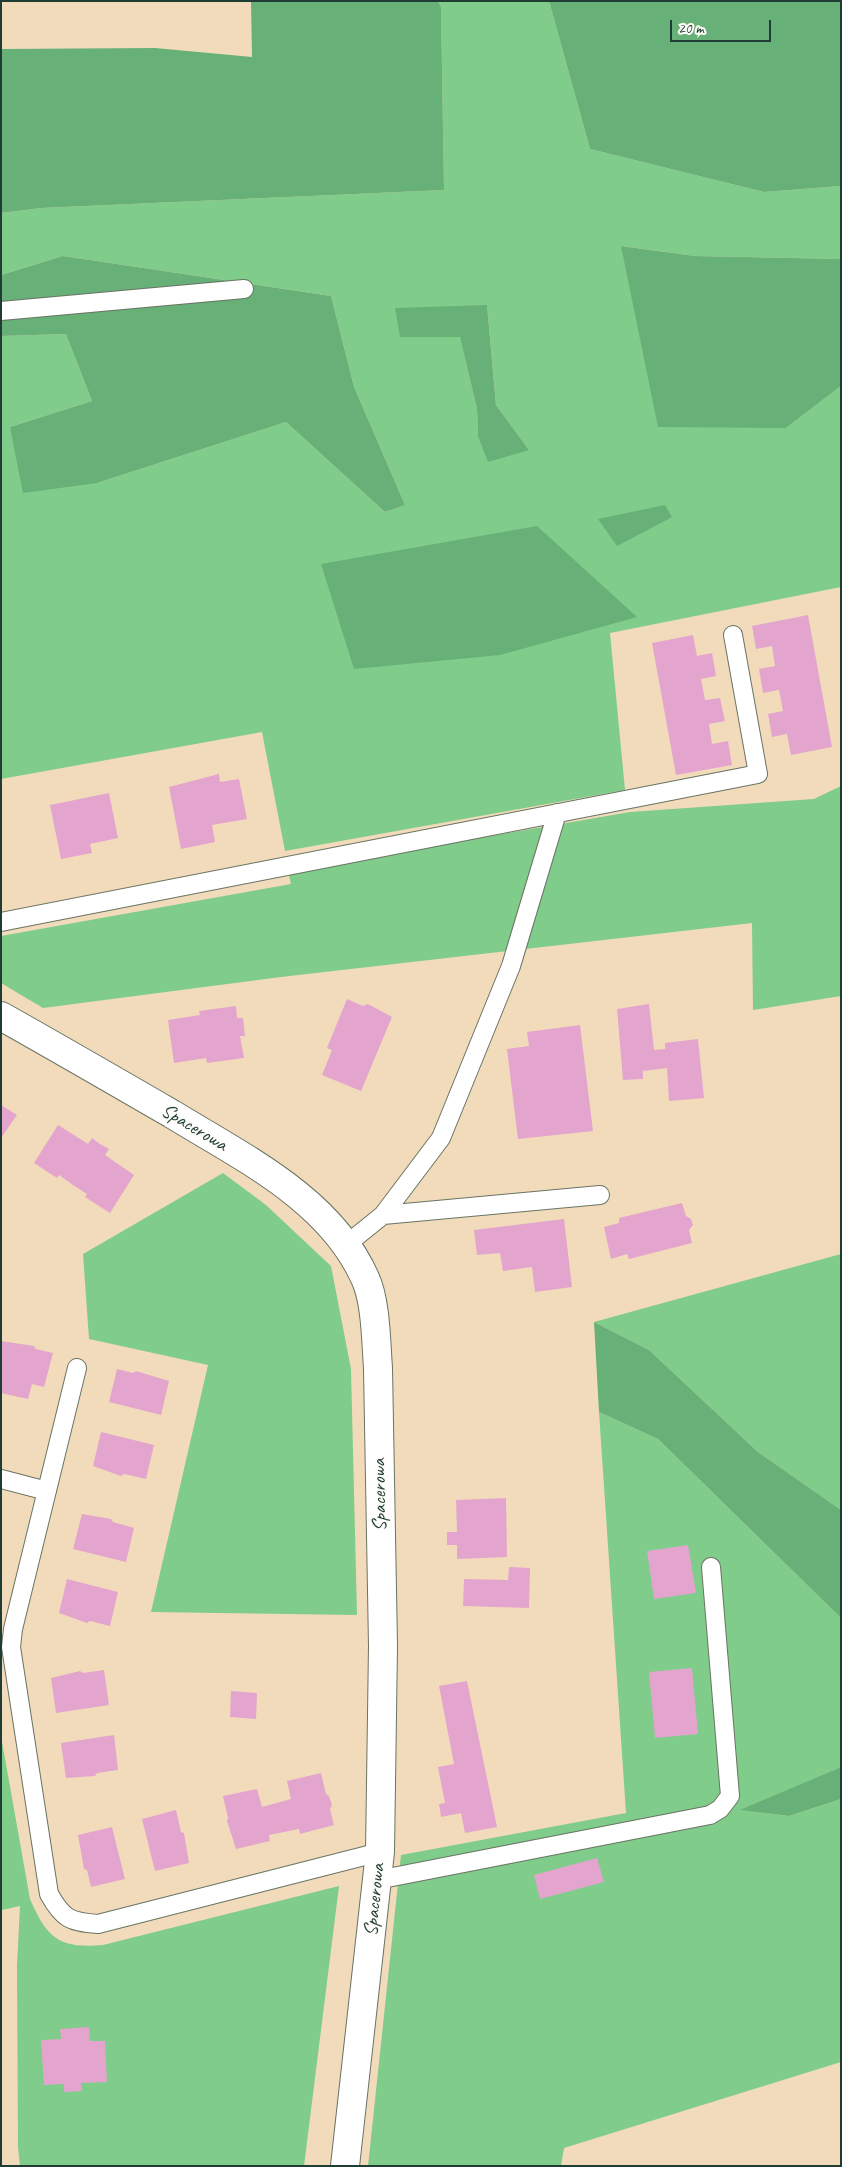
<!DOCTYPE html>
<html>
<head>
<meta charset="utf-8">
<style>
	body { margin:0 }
	#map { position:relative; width:842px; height:2167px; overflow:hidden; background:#f2dbbb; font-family:Caveat,sans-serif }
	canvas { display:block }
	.frame { position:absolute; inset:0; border:2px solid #1f3d34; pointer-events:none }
	.scale { position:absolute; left:670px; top:20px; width:101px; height:22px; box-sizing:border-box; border:2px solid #1f3d34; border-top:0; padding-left:6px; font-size:15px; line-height:18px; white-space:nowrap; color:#1f3d34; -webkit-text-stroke:4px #fdfcf7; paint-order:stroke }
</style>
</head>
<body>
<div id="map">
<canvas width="842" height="2167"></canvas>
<div class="frame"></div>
<div class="scale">20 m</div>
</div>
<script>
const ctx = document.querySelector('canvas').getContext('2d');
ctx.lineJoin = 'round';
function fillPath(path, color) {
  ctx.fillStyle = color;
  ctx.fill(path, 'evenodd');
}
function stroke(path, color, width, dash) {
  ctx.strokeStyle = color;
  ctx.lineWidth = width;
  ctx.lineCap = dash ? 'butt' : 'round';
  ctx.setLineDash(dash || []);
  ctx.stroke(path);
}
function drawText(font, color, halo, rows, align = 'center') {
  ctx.font = font + ' Caveat,sans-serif';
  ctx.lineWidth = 4;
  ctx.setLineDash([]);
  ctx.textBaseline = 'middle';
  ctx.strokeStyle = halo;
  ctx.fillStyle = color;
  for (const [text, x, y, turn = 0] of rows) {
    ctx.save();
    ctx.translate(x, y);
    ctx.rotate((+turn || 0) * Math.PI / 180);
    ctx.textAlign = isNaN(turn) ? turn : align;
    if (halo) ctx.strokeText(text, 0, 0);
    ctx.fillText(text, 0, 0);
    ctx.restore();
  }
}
fillPath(new Path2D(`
	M438,1H549L590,149L764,192L841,186V259L695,256L622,246L786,428L841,386V587L610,633L625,790L285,851L262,732L1,779V336L66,334L92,401L10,427L97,483L286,422L385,512L405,505L354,387L331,296L63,256L1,275V213L41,208L444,190L441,7ZM487,305L496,405L529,450L478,436L477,409L460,336Z
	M841,786V996L753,1010L752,923L281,977L43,1008L1,983V936L291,884L288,871L630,812L814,799Z
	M223,1173L266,1205L331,1266L351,1369L357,1615L151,1612L208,1365L89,1339L83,1254Z
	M841,1254V1510L758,1452L649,1350L594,1322Z
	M599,1412L658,1439L841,1618V1767L742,1810L789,1816L841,1799V2062L564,2148L561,2166H368L401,1855L626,1813Z
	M1,1736L30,1899C47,1938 59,1949 103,1945L339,1886L304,2166H20L18,2147L17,1966L20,1906L2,1910L1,1907Z`), '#7fcc8b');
fillPath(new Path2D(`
	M251,1H438L441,7L444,190L41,208L1,213V49L155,48L252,57Z
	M549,1H841V186L764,192L590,149Z
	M621,246L695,256L841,259V386L786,428L658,427Z
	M63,256L331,296L354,387L405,505L385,512L286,422L97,483L23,493L10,427L92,401L66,334L1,336V275Z
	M487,305L496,405L529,450L488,462L478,436L477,409L460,337H400L395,308Z
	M665,505L672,517L617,546L598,519Z
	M537,526L637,617L500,655L354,669L321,564Z
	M594,1322L649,1350L758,1452L841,1510V1618L658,1439L599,1412Z
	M841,1767V1799L789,1816L740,1810Z`), '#67b077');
fillPath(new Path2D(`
	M808,615L832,747L791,755L787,734L772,737L768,714L783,711L779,690L763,693L759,669L775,666L772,646L756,649L752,626Z
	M693,635L697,656L712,653L716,676L701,679L705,700L720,698L725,721L709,724L712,744L728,741L732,765L676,775L652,643Z
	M219,774L220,782L239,779L247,819L212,825L215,842L181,849L169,787Z
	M109,793L118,838L90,844L92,853L61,859L50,805Z
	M347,999L363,1006L368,1004L392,1017L361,1091L322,1075L332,1050L327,1048Z
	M649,1004L654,1050L665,1049V1043L698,1039L704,1098L669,1101L667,1068L643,1071V1079L623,1080L617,1009Z
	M236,1006L237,1018H243L245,1036H240L244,1058L207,1063L206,1058L174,1063L168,1020L200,1015L199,1011Z
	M580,1025L593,1131L518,1139L507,1049L529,1046L527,1032Z
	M1,1105L17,1115L1,1138Z
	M58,1125L88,1144L92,1138L100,1144L109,1149L105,1155L134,1175L110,1213L85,1197L87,1194L73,1185L59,1175L57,1178L34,1163Z
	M682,1203L686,1216L691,1219L693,1225L689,1230L692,1243L629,1259L627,1254L611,1259L604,1227L619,1223V1218Z
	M564,1219L572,1287L535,1292L532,1267L503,1271L500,1253L477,1255L474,1230Z
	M1,1341L34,1346L36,1349L53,1353L44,1387L32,1384L28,1399L1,1393Z
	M117,1369L133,1373L136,1371L169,1381L161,1415L109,1402Z
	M101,1432L154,1445L146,1479L124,1474L121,1476L93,1466Z
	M506,1498L507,1557L457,1559V1545H447V1532H457L456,1500Z
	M82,1514L111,1519L113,1522L134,1528L126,1562L73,1549Z
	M688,1545L696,1593L654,1599L647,1551Z
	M509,1567L530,1568L529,1608L463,1606L464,1579L508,1580Z
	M67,1579L118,1592L110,1626L90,1621L87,1623L59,1613Z
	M692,1668L698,1734L655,1738L649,1672Z
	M104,1670L109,1705L56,1713L51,1678L80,1671L83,1673Z
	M467,1681L497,1827L465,1833L461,1813L441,1817L439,1804L445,1803L438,1767L454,1764L439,1686Z
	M231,1691L257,1693L256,1719L230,1717Z
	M114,1735L118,1770L97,1773L95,1776L66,1778L61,1743Z
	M321,1773L326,1794L329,1796L332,1805L330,1809L334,1825L300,1834L299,1829L269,1835L270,1841L236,1849L227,1821L228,1818L223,1796L257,1789L262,1807L291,1799L287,1781Z
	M176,1810L181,1832L184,1833L189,1863L155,1871L142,1819Z
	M112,1827L125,1879L91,1887L87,1870L84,1869L78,1835Z
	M597,1858L604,1882L540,1899L534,1875Z
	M89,2027L90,2041H105L107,2082L81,2083L82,2091L64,2092V2084L44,2085L41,2040L61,2039L60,2029Z`), '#e3a5cd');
const service = new Path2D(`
	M1,311L244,289
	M1,922L758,774L733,635
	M383,1215L441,1138L511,966L557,813
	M347,1244L383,1215L600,1195
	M77,1368L13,1629L11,1647L49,1894C63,1919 70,1922 98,1924L380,1852
	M1,1479L47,1491
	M377,1880L710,1815L720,1809L730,1796L711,1567`);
const minor = new Path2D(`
	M1,1016C58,1048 115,1081 172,1114C242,1157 330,1199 365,1278C376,1301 376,1342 378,1368L383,1646L380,1852L345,2166`);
stroke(service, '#697463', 20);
stroke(minor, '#697463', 30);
stroke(service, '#fff', 18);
stroke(minor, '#fff', 28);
drawText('20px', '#1f3d34', '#fdfcf7', [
	["Spacerowa",194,1128,31],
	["Spacerowa",380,1495,-91],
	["Spacerowa",375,1900,-84]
]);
</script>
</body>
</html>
